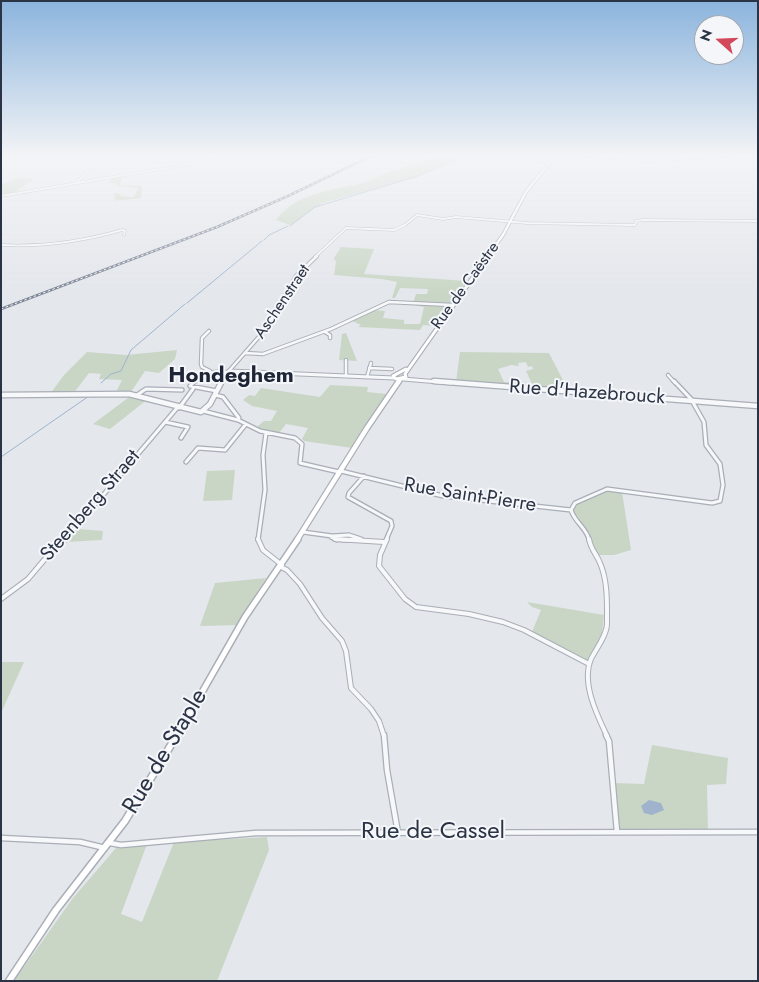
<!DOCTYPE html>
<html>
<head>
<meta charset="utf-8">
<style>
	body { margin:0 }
	#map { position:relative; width:759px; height:982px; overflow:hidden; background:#e4e7ec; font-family:Jost,sans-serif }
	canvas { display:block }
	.frame { position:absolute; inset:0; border:2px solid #2b3445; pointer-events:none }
	.north { position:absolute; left:694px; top:15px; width:50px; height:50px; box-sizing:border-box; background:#f4f6f9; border:1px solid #a4a8b1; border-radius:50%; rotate:290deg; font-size:14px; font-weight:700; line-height:20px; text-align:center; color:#2b3445 }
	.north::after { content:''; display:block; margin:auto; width:18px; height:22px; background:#d1495b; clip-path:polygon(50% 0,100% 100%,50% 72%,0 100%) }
</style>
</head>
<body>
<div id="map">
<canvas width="759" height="982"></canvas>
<div class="frame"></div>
<div class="north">N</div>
</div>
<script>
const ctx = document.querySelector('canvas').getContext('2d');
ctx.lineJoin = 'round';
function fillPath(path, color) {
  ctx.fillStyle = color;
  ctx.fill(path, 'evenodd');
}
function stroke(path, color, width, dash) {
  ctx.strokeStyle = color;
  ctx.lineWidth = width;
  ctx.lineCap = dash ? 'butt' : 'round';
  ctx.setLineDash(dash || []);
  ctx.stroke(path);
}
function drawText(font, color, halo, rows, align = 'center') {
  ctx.font = font + ' Jost,sans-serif';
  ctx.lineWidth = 4;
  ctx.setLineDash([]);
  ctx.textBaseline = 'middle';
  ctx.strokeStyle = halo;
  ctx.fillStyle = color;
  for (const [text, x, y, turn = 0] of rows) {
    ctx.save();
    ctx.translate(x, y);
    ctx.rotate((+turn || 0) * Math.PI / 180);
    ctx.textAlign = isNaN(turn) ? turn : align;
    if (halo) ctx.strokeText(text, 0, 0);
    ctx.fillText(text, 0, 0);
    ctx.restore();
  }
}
fillPath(new Path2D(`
	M434,156H464L413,178L322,203L290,225L276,220C297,192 330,191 362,183C371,181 378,176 387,173C403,168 418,163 434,156Z
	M122,176L120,185L142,186L141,198L115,201L114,193L121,194L120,196L133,197L139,188L117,186L116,183H109L113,177Z
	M16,178L34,179L14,193L1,195V185Z
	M341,247L374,249L364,274L467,281L450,304L413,303L416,294H427L428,289L400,288L395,298H392L397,282L382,279L334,275L336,262L334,258Z
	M413,305H449L435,326L423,325L420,330L358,327L361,325L350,320L374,310L385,311L383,318L404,320V324H420L424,307Z
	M346,333L357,361L339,360L342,334Z
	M177,350L175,359L159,373L145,371L131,392H116L122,380L99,379L101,374L89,373L73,394H50L64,375L87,352L126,355Z
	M460,352L549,353L568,390L534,388L526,371L533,369L532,366L528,367L526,362L518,363L519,366L511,365L498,369L504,382H526V387L456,382Z
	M330,385L368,387L367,392L386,394L352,448L304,441L302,439L308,428L286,424L279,433L259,430L258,426L264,421H271L277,411L252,406L243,400L249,395L255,396L261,388L320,397Z
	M132,395L148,399L110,429L93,424Z
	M235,470L232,500L203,501L207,471Z
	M606,490L622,492L631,550L614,555H596L589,532L577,521L572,511L576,504Z
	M78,529L103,531L102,540L65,542Z
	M266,578L237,625L200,626L215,583Z
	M527,602L604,615L602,634L588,660L532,632L541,610L532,607Z
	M1,662H24L1,713Z
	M652,745L728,758L726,784L707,785L708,831L620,830L614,783L644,784Z
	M267,837L269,850L217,981H14L73,898L116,848L147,844L121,914L142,922L174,842Z`), '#c9d6c5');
fillPath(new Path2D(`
	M649,800L661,803L664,810L652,815L644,813L641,806Z`), '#9fb4cc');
stroke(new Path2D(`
	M570,156L645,162L734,157
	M290,226L315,207L418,176L465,156
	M264,240L269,235L288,226
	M187,303L262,241
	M101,383L111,374L121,371L131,350L185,304
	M1,457L89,396`), '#9fb4cc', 1);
const minorFar4 = new Path2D(`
	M72,156L94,164
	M76,183L94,165
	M1,196L237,156
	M1,245C41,247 84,241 122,230L125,231L124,235
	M315,257L346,228L394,230L405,225L417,215L443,219L456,217L527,223L632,225H635L636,221L643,220L758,221`);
const minorFar3 = new Path2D(`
	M209,331L202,338L201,364L202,367L210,371
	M325,332L330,335V338
	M245,353L263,354L331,329L389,302L452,305
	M346,360V376
	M369,368L392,369
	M668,375L675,383
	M367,377L371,363
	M193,383C204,373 214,370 228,372L264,331L296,276L317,256`);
const minorFar2 = new Path2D(`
	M195,381L190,386L217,391
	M137,395L146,389L182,390
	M215,395L223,397L239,418L238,420
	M179,408L193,389
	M203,411L238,420L260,431L295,438L302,444L300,463L339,472
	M165,422L188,427L181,438
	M186,462L198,448L225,450L246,424
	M341,471L443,496L571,510
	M364,476L349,493L348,497L391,521L392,526L386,540
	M303,532L332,536L349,535L361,539
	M331,537L337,540
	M65,540L177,408
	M258,540L265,490L263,455L266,433
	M342,540H362
	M589,540C587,528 575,523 571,510L575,503L607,489L712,503L720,501L723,485L720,464L706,445L704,422L691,399L674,381`);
const minorFar1 = new Path2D(`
	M258,539L263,550L282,565
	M335,539L384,542
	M387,539L380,555L379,566L405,599L416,607L469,614L503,622L524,630L589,664
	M589,539C591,550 596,553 600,563C608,581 607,604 607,624C607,635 596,649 591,659C581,683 597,715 607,736
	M281,567L287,570L300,584L322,618L342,641L346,651L351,688L371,709L379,721L384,736
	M1,599L28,579L50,553L66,539`);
const minor = new Path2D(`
	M384,735L387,770L398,833
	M606,735L609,741L617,832
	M1,838L80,842L105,848
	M110,843L121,845L256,833L758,832`);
const tertiaryFar1 = new Path2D(`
	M403,379L451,383
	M221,383L229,371L394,378`);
const tertiary = new Path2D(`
	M434,381L758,406
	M1,395L129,394L201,412L210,404L222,381`);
const secondaryFar4 = new Path2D(`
	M487,257L503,235L526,192L555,156`);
const secondaryFar3 = new Path2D(`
	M405,374L488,256
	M405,374L406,377L396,379L393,376L406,369
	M398,383L401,379`);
const secondaryFar2 = new Path2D(`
	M297,540L367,428L399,381`);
const secondaryFar1 = new Path2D(`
	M177,736L245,617L298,539`);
const secondary = new Path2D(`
	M9,981L56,910L125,821L177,735`);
const primary = new Path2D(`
	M736,156L758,160`);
stroke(minorFar4, '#a9aeb7', 3);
stroke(minorFar3, '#a9aeb7', 4.5);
stroke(minorFar2, '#a9aeb7', 5.5);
stroke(minorFar1, '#a9aeb7', 6);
stroke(minor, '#a9aeb7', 7);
stroke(tertiaryFar1, '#a9aeb7', 5);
stroke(tertiary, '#a9aeb7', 7);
stroke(secondaryFar4, '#a9aeb7', 4);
stroke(secondaryFar3, '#a9aeb7', 5);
stroke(secondaryFar2, '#a9aeb7', 7);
stroke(secondaryFar1, '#a9aeb7', 8);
stroke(secondary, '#a9aeb7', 9);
stroke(primary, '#a3abb8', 4.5);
stroke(minorFar4, '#f7f8fa', 2);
stroke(minorFar3, '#f7f8fa', 2.5);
stroke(minorFar2, '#f7f8fa', 3);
stroke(minorFar1, '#f7f8fa', 4);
stroke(minor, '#f7f8fa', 4.5);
stroke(tertiaryFar1, '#f7f8fa', 3);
stroke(tertiary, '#f7f8fa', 4.5);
stroke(secondaryFar4, '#fff', 2.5);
stroke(secondaryFar3, '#fff', 3);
stroke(secondaryFar2, '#fff', 4.5);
stroke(secondaryFar1, '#fff', 5);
stroke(secondary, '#fff', 6);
stroke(primary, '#fff', 3);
const rail = new Path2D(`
	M1,309L217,227L288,196L371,156`);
stroke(rail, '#7d8696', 2.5);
stroke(rail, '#f4f6f9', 1, [2.5]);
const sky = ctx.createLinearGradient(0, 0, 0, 294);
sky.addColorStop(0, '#8bb4dd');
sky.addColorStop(0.53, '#f3f4f6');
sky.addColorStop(1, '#f3f4f600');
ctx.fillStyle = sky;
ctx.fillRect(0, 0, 759, 294);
drawText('16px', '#2b3445', '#f4f6f9', [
	["Rue de Caëstre",466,286,-54],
	["Aschenstraet",283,302,-56]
]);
drawText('20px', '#2b3445', '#f4f6f9', [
	["Rue d'Hazebrouck",587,393,4],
	["Rue Saint-Pierre",470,496,9],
	["Steenberg Straet",91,506,-49]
]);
drawText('bold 22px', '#1d2536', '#f4f6f9', [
	["Hondeghem",231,377]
]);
drawText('24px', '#2b3445', '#f4f6f9', [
	["Rue de Staple",166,752,-59],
	["Rue de Cassel",433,832]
]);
</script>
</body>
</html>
